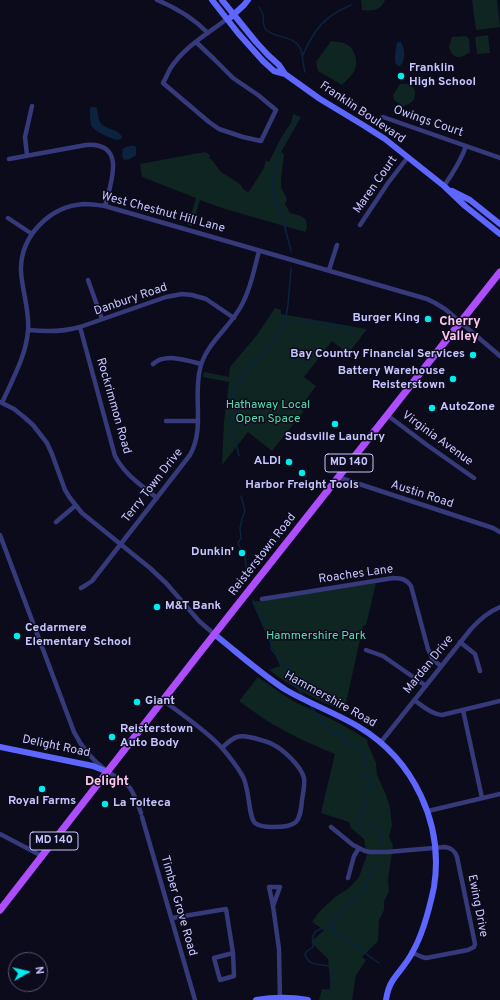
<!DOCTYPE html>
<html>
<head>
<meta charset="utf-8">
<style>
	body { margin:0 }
	#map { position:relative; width:500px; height:1000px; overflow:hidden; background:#0c0b1b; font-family:Overpass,sans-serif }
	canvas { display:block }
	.north { position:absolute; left:8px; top:952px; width:40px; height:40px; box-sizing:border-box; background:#0c0b1b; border:1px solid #575576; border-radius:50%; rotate:82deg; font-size:11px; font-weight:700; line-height:16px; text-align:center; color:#c7c5ff }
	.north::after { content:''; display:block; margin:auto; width:14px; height:18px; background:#01ecef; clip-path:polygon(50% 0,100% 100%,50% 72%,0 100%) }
</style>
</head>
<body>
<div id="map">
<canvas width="500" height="1000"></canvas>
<div class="north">N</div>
</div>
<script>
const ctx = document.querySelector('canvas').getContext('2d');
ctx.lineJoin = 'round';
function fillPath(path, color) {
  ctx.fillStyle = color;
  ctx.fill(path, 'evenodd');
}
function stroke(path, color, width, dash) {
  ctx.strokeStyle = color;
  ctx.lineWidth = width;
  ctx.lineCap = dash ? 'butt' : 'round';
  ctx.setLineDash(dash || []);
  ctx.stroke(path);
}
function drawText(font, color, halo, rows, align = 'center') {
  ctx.font = font + ' Overpass,sans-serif';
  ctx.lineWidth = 3;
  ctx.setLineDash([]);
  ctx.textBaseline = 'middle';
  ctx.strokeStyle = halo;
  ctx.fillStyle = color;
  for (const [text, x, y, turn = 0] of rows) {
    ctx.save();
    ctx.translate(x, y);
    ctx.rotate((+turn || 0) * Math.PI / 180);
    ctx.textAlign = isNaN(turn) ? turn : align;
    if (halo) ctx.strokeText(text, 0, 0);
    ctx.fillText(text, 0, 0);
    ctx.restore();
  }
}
fillPath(new Path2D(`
	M361,0H385C381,11 372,11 362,10Z
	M472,0H497L500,27L476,30Z
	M488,35L490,53L477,54L475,37Z
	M466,36L469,39L470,52C461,59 452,60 449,47L452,37Z
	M331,41C335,42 340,42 344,43C355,47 360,63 353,73C350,77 346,81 342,85L318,71L316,62Z
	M400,84C403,84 407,83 410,85C416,88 417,97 412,102C409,104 406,105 403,106L394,100L393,95Z
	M293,114L301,117L281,152L284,154L281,180V187L287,199L285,204L290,213L301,216L306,220L307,228L305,232L222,208L200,200L192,226L188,225L196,198L142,177L140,164L205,152L210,155L209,158L212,160L221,172L240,184L244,190L248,192L250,190L264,168L266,160L269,162L281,138L291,123Z
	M275,308L281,310V314L367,329L348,354L332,341L304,377L316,386L300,408L304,411L272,451L248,432L222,465L224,422L229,382L203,377L204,372L229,377L230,367L257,335Z
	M376,583L366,625L363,626L344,712L304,693L286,682L269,670L280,666L252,602Z
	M258,677L278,691L293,701L341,724L368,740L367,742L376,763L377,775L386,795L390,807L392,826L389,836L393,846L388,879L389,892L384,901V910L379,920L378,941L362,957L366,960L356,975L352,1000H319L322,989L331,990L328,959L311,942L324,930L312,922L319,912L335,897L349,888L359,877L368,852L366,850L364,839L351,828L349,822L321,813L335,754C316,746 296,738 278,727C264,720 252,710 239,701Z`), '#0e2522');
fillPath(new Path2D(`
	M399,42H401C405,49 406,60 400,66C399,66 398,66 397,65C393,62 396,48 397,43Z
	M91,107H94L97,108C98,113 98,118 100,122C105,130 118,128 122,137L121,139C120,139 119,140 118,140C113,140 92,130 91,125C90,120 90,114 90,109Z
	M131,146H135L136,148V155L130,159L124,160L122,155L123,149L126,147Z`), '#0b233f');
stroke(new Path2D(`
	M259,7C260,9 263,12 263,15C264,20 262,25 266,30C277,39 295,35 301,50C303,57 303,65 305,72
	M303,55C314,29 325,16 351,5
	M291,251L283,220L279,209L275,202L274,197L275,190L273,188L272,183L277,160L278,147L281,142L286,135L292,131L298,118
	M285,321L308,322L338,325L344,327L354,335
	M239,456C238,450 236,445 234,439C233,433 234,427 231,422V419L237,411L239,401L233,398L232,392L234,386L240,382L245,370L261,357L265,350L270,345L278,335L285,321L288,305L291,268
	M241,496L245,511L242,519L240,528L241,538L238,543C240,549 244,552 245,558C247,565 246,573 246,581
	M253,600L270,636L271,641V648L273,652L278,656L283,664L290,667L292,681L303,696
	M310,705L326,728L330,732L338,733L347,744L350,746H355C360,750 364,754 367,761L364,763L363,774L364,776L370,777L373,783L372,786L362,792V795C368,802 362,816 359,823V826L360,828C367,828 368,826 373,825C381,824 383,838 382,843
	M331,925L335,933L358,947L370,957L379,963
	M328,994C332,985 335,975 331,966C321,964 308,967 305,954L307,951L313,947C313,943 312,941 313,937C314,929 322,929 328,927C329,927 333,924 333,924L335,916L347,908L349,904L358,897L365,888L367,885V880L376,864`), '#0b233f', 1.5);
stroke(new Path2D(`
	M157,0C177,8 194,19 208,33
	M196,42L214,59L233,78L258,95L276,110L261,141L243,137L219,129L209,122L163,83C166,78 168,73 170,69C184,47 207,34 227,19
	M383,117L500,158
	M27,155L25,137L32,106
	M9,159L86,145C127,142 111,183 105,206
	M444,186C453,173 461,161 466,146
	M8,218L32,234
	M360,225L388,183L408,157
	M329,270L337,245
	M88,280L102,319
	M80,327L115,456C125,475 141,485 157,498
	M29,330C47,332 62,332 80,327L166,297L182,294L192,295L206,299L234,318
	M153,364C165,353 186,360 201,364
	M0,402L14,409L24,417L33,425L47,443L52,454L65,490L70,498L82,513L150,568L166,583L199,621L214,634
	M2,403C12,380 26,356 28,331C30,311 22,291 21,271C20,236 50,206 84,204C91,204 98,205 105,206L427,299L435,303L445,309L500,356
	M387,415L427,445L474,478
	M166,421H198
	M338,477L493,528L500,532
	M56,522L75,506
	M0,535L74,732C82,748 93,761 107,771C115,777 124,780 130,788C135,795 138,805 141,813
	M81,588L86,585L92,581L190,455C205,428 193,398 200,369C205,345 228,329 240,308C250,291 254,270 259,251
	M262,599L294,594L393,578C401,578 406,579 411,586L428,649L433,660L441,666
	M460,642L475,654L480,671
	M366,650L383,656L426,686
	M163,700C182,715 206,730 222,748C229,756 236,765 242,775C250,787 248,817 255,823C260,827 267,827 273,827C297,827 300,823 302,800C303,793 305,785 304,778C301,766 283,749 272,744C266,741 260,740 254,738C248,737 243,735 237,737C231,739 226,744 222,748
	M414,700C423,706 431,714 442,715L500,701
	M463,710L482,798
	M381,742L471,629C479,620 488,612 500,607
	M428,811L500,794
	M142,817L195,1000
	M331,827L353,845L365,851L370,852H387L445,847C452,848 455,851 457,857L474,939L475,944L474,947L468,950L426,958L422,957L413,953
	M0,834L42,856
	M348,878L354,856L359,848
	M273,906L269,887H280L273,906L279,949L280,1000
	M172,918L226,909L233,953L234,976L220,980L214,958L233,953`), '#36397a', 4.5);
stroke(new Path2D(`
	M212,0L238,33L263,61L274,71L285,74
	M222,0L256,42L268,55L279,65L285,74L320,99L363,125L385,139L444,186L465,206L500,234
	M231,17L244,5L248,0
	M452,191L470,200L500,224
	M214,634C238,653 261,674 286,690C310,704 336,713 359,727C414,760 444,824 434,887C430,906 422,936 412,953C407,963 399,971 393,980C389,986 387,993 386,1000
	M0,747L93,766L108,772
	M256,1000C274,997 291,997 308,1000`), '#5d66fe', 6);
stroke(new Path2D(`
	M0,910L198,655L500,272`), '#ad4dfe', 7);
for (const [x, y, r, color] of [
	[401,76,4,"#01ecef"],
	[428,319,4,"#01ecef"],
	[473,355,4,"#01ecef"],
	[453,379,4,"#01ecef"],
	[432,408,4,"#01ecef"],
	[335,424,4,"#01ecef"],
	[289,462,4,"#01ecef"],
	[302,473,4,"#01ecef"],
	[242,553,4,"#01ecef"],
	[157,607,4,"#01ecef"],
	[17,636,4,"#01ecef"],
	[137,702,4,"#01ecef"],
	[112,737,4,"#01ecef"],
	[42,789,4,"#01ecef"],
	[105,804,4,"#01ecef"]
]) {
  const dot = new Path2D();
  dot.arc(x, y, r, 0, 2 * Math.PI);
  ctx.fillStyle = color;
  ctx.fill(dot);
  stroke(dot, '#0c0b1b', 1.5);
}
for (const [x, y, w] of [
	[349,463,48],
	[54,841,48]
]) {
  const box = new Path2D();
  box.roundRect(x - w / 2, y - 9, w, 18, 3);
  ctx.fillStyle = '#0c0b1b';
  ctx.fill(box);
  stroke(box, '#c7c5ff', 1);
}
drawText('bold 11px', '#c7c5ff', null, [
	["MD 140",349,463],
	["MD 140",54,841]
]);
drawText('bold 12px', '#c7c5ff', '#0c0b1b', [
	["Franklin",409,69],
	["High School",409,83],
	["Burger King",420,319,"right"],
	["Bay Country Financial Services",465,355,"right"],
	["Battery Warehouse",445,372,"right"],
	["Reisterstown",445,386,"right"],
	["AutoZone",440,408],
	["Sudsville Laundry",335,438,"center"],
	["ALDI",281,462,"right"],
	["Harbor Freight Tools",302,486,"center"],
	["Dunkin'",234,553,"right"],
	["M&T Bank",165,607],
	["Cedarmere",25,629],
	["Elementary School",25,643],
	["Giant",145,702],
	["Reisterstown",120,730],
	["Auto Body",120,744],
	["Royal Farms",42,802,"center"],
	["La Tolteca",113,804]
], 'left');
drawText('12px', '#c7c5ff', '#0c0b1b', [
	["Franklin Boulevard",362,113,34],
	["Owings Court",428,122,19],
	["Maren Court",376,185,-55],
	["West Chestnut Hill Lane",163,213,15],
	["Danbury Road",131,300,-19],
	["Rockrimmon Road",113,406,74],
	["Virginia Avenue",437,439,36],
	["Terry Town Drive",153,486,-52],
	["Austin Road",422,495,18],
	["Reisterstown Road",263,555,-52],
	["Roaches Lane",356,575,-8],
	["Mardan Drive",429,665,-51],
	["Hammershire Road",330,700,29],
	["Delight Road",56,747,12],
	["Timber Grove Road",178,906,74],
	["Ewing Drive",477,906,79]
]);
drawText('12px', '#53ddaf', '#0c0b1b', [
	["Hathaway Local",268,406],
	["Open Space",268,420],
	["Hammershire Park",316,637]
]);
drawText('bold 13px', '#ffc7ef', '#0c0b1b', [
	["Cherry",460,322],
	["Valley",460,337],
	["Delight",107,782]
]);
</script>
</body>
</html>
